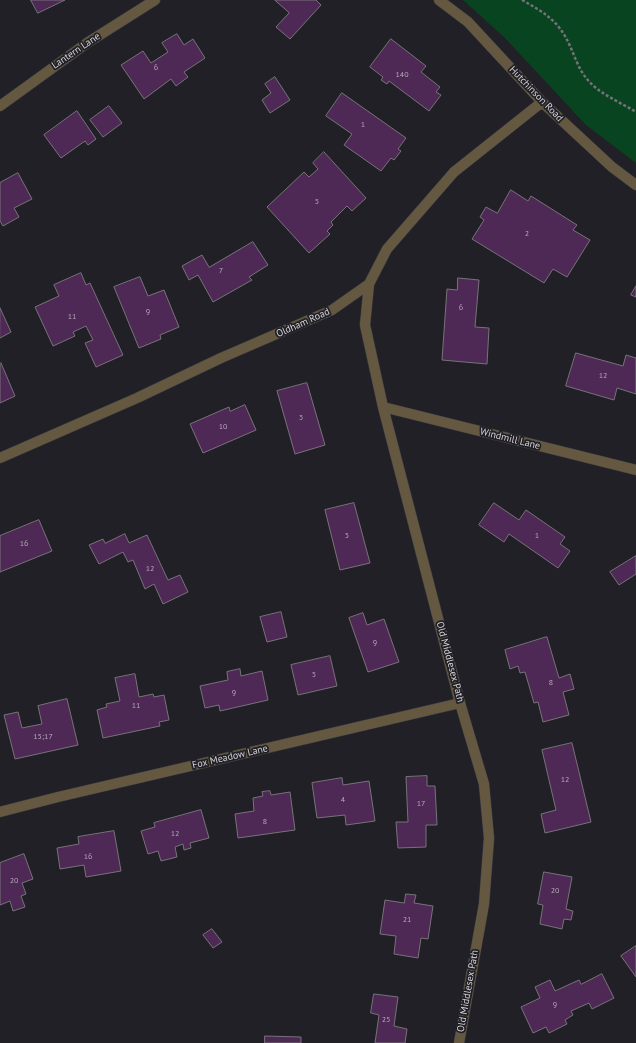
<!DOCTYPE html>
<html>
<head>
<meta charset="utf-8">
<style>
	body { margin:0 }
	canvas { display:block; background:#212027 }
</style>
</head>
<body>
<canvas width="636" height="1043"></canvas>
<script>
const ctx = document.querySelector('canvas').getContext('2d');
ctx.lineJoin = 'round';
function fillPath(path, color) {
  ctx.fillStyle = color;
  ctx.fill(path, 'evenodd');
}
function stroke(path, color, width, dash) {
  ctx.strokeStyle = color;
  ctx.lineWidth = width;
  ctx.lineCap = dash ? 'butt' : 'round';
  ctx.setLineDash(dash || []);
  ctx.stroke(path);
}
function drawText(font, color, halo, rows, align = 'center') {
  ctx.font = font + ' "PT Sans",sans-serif';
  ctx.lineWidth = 3.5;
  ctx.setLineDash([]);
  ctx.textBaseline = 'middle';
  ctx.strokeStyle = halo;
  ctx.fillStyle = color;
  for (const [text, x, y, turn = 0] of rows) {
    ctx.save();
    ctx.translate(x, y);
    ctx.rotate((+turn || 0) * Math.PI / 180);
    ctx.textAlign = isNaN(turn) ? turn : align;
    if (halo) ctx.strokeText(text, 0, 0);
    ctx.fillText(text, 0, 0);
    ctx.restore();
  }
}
fillPath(new Path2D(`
	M463,0H636V163L586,125L505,38Z`), '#08441f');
const building = new Path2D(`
	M31,0H65L38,13Z
	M275,0H316L321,5L290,39L276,27L289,13Z
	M177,34L184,45L193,39L205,58L184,72L188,77L176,86L171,79L144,99L121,65L143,51L151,63L168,52L162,43Z
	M391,39L426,66L421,72L440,87L436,92L441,95L429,111L389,81L387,84L381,80L383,77L370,67Z
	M275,77L290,100L270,113L262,100L271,93L265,84Z
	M342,93L406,138L398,149L401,151L394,160L391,158L381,171L344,145L352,134L326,116Z
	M109,106L122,123L103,137L90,120Z
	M77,111L96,139L88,145L85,141L61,158L44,135Z
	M324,152L366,198L352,211L347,206L331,222L333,225L327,231L330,234L309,253L267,207L304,172L309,177L318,169L313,163Z
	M18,173L32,199L14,208L19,217L3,226L0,221V183Z
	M511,190L528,201L531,196L577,225L573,230L590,240L567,277L553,269L544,283L472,239L484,220L480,217L486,207L497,213Z
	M253,242L268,265L249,277L252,280L213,302L198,275L189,280L182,266L202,255L209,267Z
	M81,273L86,285L90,283L123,355L96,367L85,343L93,340L86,326L73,332L75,336L53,346L35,307L59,296L54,285Z
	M140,277L148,296L164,290L179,327L160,335L161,339L139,348L114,287Z
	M458,278L479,280L475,327L489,328L487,364L442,360L447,289L457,290Z
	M636,286V297L631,295Z
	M0,308L11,332L0,338Z
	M576,353L623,366L626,355L636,358V394L617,388L614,400L566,386Z
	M1,363L15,396L0,403V364Z
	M307,383L325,445L295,454L277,391Z
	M245,405L256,430L203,453L190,424L229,407L230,411Z
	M354,503L370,563L340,570L325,510Z
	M494,503L519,520L526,510L565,537L560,544L570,551L558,568L509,534L504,542L479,525Z
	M39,520L52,551L0,572V536Z
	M125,534L129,543L147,535L168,580L180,575L188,592L163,604L154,584L145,589L133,560L128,562L123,552L99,564L89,545L103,539L105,543Z
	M636,556V574L619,585L610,572Z
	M281,612L287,637L267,642L260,617Z
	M363,613L367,625L384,619L399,662L368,672L349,618Z
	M547,637L559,678L570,674L574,689L563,692L569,715L543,722L538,702L534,703L525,672L520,673L518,666L510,669L505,650Z
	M330,656L337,686L298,695L291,665Z
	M240,669L241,676L262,671L268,700L220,711L219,705L205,708L200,686L228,680L227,672Z
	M135,674L139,697L153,694L154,697L164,695L169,720L159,722L160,726L103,738L97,710L107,707L106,704L120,701L115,678Z
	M67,699L78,745L15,759L4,715L18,712L22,728L42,724L38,706Z
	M572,743L591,822L545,833L541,814L556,810L542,750Z
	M427,776V786H435L437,825H426V847L398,848L396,822H408L406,777Z
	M342,778L343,785L369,781L375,821L346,825L345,815L317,818L312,783Z
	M270,791L271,795L290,792L295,830L238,838L235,814L254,811L253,798L263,796L262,792Z
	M201,810L209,838L190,843L191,848L184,850L183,844L175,847L177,857L161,861L158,851L148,854L141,831L155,827L154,823Z
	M114,831L121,871L86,877L84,865L60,869L57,848L79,844L78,837Z
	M24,854L33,879L22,883L26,894L21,896L25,907L13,911L10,901L0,905V863Z
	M544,872L572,877L566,909L573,911L571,920L564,919L562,929L540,924L543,905L538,904Z
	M406,894L416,895L414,903L433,906L428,939L421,938L418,958L394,954L396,936L380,934L385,900L404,903Z
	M212,929L222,942L213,948L203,935Z
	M636,946V977L621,956Z
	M602,974L614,998L592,1009L589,1003L571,1011L573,1015L565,1020L567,1024L549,1033L546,1027L533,1033L521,1007L540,998L535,987L550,980L555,991L579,980L581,984Z
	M374,994L398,997L394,1026L407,1029L405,1043H375L379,1015L371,1013Z
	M265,1036L301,1037V1043H265Z`);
fillPath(building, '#4f2956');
stroke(building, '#777278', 1);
const minor = new Path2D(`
	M369,284L365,325L383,407L460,703L484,784L489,838L484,904L459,1043
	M383,407L636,470
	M0,458L137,398L221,358L332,310L369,284L387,249L454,172L537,106L543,103
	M0,812L58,797L460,703`);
const tertiary = new Path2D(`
	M439,0L468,22L543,103L612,167L636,185
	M0,106L87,43L155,0`);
stroke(minor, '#3e3d43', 11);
stroke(tertiary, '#3e3d43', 11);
stroke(new Path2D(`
	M522,0C545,13 559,21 570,46C575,57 579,70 587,79C599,94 620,102 636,112`), '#737277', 2.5, [3, 2]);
stroke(minor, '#645940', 10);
stroke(tertiary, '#645940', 10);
drawText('8px', '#b3a8b7', null, [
	["6",156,68],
	["140",402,75],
	["1",363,125],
	["5",317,202],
	["2",527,234],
	["7",221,271],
	["6",461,308],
	["9",148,312],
	["11",72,317],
	["12",603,376],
	["3",301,418],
	["10",223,427],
	["5",347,536],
	["1",537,536],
	["16",24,544],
	["12",150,569],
	["9",375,643],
	["5",314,675],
	["8",551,683],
	["9",234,693],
	["11",136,706],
	["15;17",43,737],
	["12",565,780],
	["4",343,800],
	["17",421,804],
	["8",265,822],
	["12",175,834],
	["16",88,857],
	["20",14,881],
	["20",555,891],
	["21",407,920],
	["9",555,1005],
	["25",386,1020]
]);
drawText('10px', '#d4d3d7', '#212027', [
	["Lantern Lane",76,51,-34],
	["Hutchinson Road",536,94,46],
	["Oldham Road",303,323,-24],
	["Windmill Lane",510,439,14],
	["Old Middlesex Path",450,662,75],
	["Fox Meadow Lane",230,757,-13],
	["Old Middlesex Path",468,991,-80]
]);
</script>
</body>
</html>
